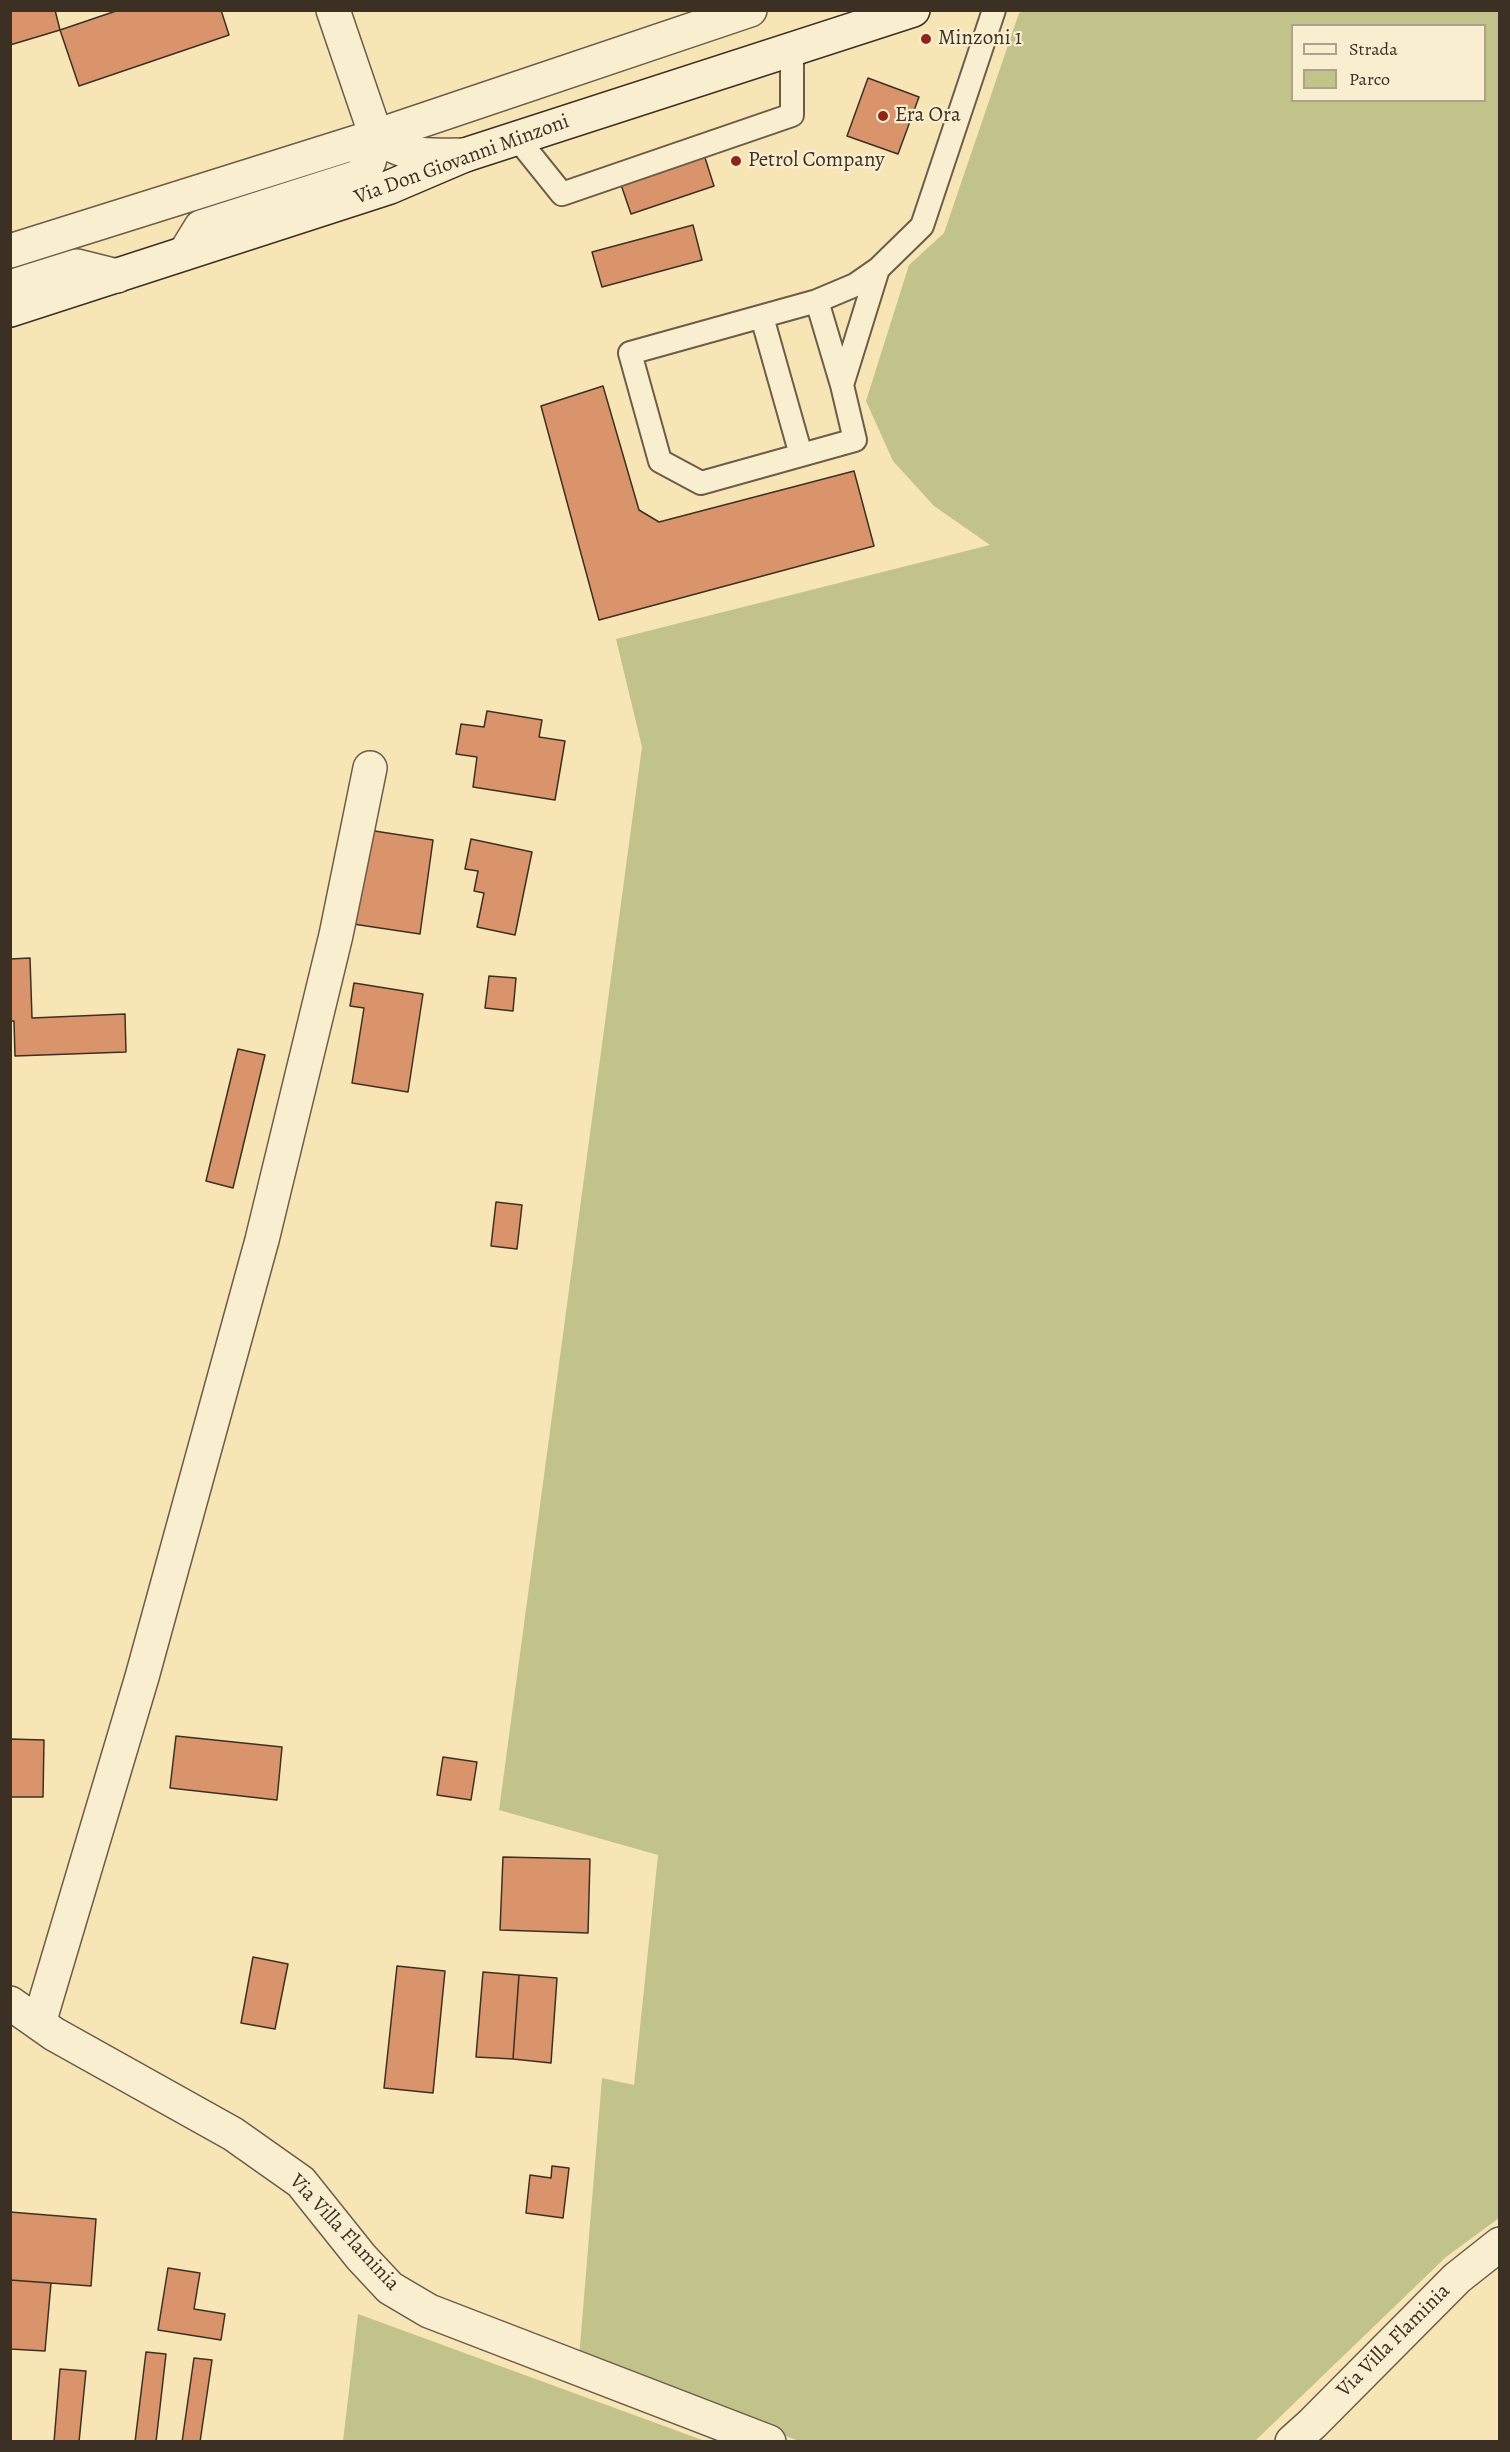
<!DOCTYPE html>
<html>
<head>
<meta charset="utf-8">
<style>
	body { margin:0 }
	#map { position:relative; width:1510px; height:2452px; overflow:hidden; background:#f8e5b6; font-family:Alegreya,serif }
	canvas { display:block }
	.frame { position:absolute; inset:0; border:12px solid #3c3025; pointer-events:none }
	.legend { position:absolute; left:1291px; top:24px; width:195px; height:78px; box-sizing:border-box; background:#faeed0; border:2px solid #aea28c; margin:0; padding:8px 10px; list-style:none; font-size:18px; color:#3c3025 }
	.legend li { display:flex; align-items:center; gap:12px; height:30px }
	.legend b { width:30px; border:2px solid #aea28c }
</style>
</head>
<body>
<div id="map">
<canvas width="1510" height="2452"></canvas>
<div class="frame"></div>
<ul class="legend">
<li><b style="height:8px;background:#faeed0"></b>Strada</li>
<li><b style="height:16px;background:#c2c38b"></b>Parco</li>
</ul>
</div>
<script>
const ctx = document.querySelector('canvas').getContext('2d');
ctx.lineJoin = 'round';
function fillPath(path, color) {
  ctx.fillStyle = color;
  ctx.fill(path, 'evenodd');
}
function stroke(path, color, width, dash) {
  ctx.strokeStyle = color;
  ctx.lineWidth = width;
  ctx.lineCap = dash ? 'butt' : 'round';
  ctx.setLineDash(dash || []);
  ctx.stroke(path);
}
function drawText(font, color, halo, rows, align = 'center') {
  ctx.font = font + ' Alegreya,serif';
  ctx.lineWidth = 4.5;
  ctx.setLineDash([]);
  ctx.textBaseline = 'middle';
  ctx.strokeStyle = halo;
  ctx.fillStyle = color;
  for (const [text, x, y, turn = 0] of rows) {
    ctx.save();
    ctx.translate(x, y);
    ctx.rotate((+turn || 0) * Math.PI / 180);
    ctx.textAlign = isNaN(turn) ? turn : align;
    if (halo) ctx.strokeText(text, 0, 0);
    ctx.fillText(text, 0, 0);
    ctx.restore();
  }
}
fillPath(new Path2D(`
	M1026,10L1499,11V2218L1446,2257L1255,2441H799L579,2358L602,2078L634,2085L658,1855L499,1810L642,747L616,639L990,545L934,506L893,461L866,401L909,265L944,233L1019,13ZM1292,26H1484V100H1292Z
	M358,2314L705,2441H343Z`), '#c2c38b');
const building = new Path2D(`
	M10,10H55L60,30L10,45Z
	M119,10H221L229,35L79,86L60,30Z
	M868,78L919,97L898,154L847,136Z
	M700,142L714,186L631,214L616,170Z
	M693,225L702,260L602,287L592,252Z
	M603,386L639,510L659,522L854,471L874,546L599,620L541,406Z
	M487,711L542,720L539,737L565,741L555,800L473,787L477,757L456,754L461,724L484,727Z
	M368,830L433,840L420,934L353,924Z
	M471,839L532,852L515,935L477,927L484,893L474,891L478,871L465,869Z
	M30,958L32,1018L125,1014L126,1052L15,1056L14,1021H10V959Z
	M489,976L516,978L513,1011L485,1008Z
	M354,983L423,994L408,1092L352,1083L364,1008L350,1006Z
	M238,1049L265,1055L233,1188L206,1181Z
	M496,1202L522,1205L517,1249L491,1246Z
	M176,1736L282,1747L277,1800L170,1788Z
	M10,1739L44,1740L43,1797H10Z
	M443,1757L477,1762L471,1800L437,1795Z
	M503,1857L590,1859L588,1933L500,1930Z
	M253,1957L288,1964L275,2029L241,2023Z
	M397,1966L445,1971L433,2093L384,2088Z
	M483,1972L519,1975L513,2059L476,2057Z
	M519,1975L557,1978L551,2063L513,2059Z
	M552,2166L569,2168L563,2218L526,2213L530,2175L551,2178Z
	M10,2212L96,2219L91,2286L10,2280Z
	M168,2268L200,2273L194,2309L225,2314L221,2340L158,2330Z
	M10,2280L51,2283L45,2351L10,2349Z
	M146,2352L166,2354L156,2442H135Z
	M194,2358L212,2360L200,2442H182Z
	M60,2369L86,2371L79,2442H54Z`);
fillPath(building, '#da946c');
stroke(building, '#3c3025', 1.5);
const lane = new Path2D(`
	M517,138L562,194L792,115V50
	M817,301L842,385L855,440L701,483L660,461L630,353Z
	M817,301L855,285L878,269L922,226L994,10
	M762,317L801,455
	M842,385L878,269`);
const street = new Path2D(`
	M333,10L376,136
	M376,136C412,159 424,155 465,155
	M10,251L376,136L750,10
	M185,253L201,227L361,176L369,162L376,136
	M10,287L77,266L117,276
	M10,2003L54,2034L233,2134L301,2182L361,2257L390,2288L429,2311L769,2442
	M39,2023L142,1677L262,1240L336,935L370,768
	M1292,2442L1312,2424L1457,2278L1500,2244`);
const secondary = new Path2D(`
	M10,310L390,187L465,155L913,10`);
stroke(lane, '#6b5d49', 26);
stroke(street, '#6b5d49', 36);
stroke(secondary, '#3c3025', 36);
stroke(lane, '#faeed0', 22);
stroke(street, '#faeed0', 33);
stroke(secondary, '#faeed0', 33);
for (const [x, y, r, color] of [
	[926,39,6,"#8f2418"],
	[883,116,6,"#8f2418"],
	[736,161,6,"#8f2418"]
]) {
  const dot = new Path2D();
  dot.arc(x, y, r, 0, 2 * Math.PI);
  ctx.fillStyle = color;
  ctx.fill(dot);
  stroke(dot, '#faeed0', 2);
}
drawText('21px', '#3c3025', '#faeed0', [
	["Minzoni 1",938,39],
	["Era Ora",895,116],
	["Petrol Company",748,161]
], 'left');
drawText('21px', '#3c3025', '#faeed0', [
	["Via Don Giovanni Minzoni",462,160,-20],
	["Via Villa Flaminia",344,2233,47],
	["Via Villa Flaminia",1394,2341,-45]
]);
</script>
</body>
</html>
